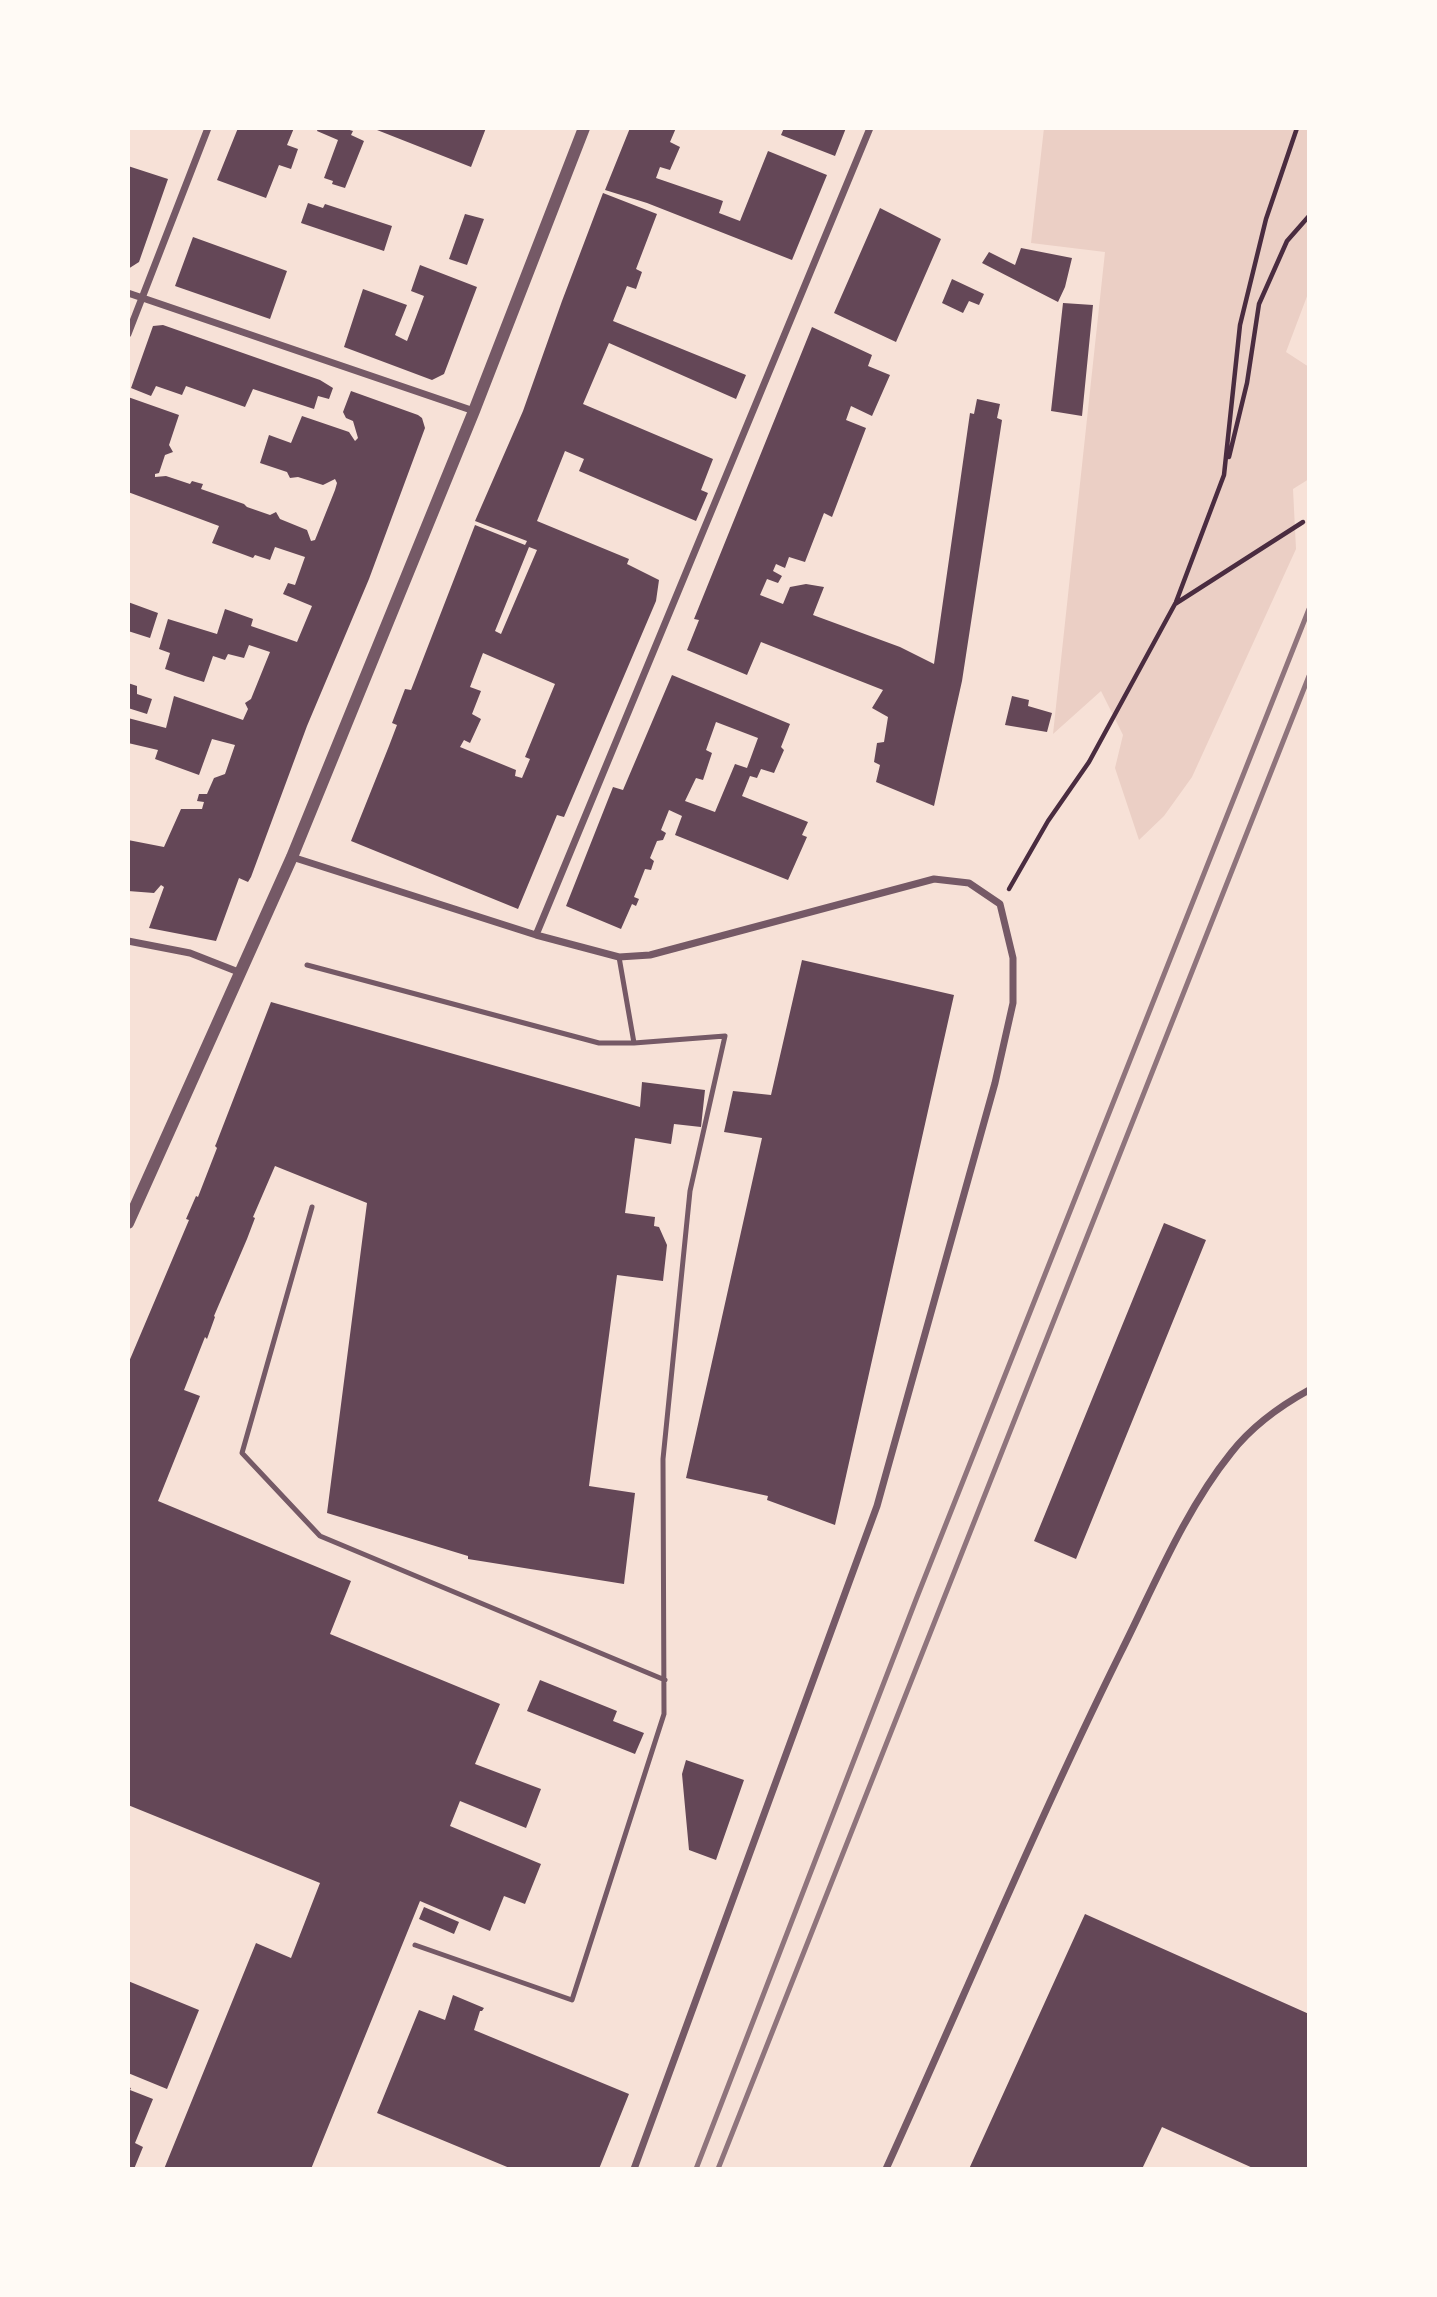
<!DOCTYPE html>
<html>
<head>
<meta charset="utf-8">
<style>
	body { margin:0 }
	#map { position:relative; width:1437px; height:2297px; overflow:hidden; background:#f7e1d7; font-family:"Times New Roman",serif }
	canvas { display:block }
	.frame { position:absolute; inset:0; border:130px solid #fffaf5; pointer-events:none }
</style>
</head>
<body>
<div id="map">
<canvas width="1437" height="2297"></canvas>
<div class="frame"></div>
</div>
<script>
const ctx = document.querySelector('canvas').getContext('2d');
ctx.lineJoin = 'round';
function fillPath(path, color) {
  ctx.fillStyle = color;
  ctx.fill(path, 'evenodd');
}
function stroke(path, color, width, dash) {
  ctx.strokeStyle = color;
  ctx.lineWidth = width;
  ctx.lineCap = dash ? 'butt' : 'round';
  ctx.setLineDash(dash || []);
  ctx.stroke(path);
}
fillPath(new Path2D(`
	M1044,128H1309V291L1286,352L1309,367V479L1293,489L1296,549L1192,777L1164,816L1139,840L1115,768L1123,735L1101,691L1053,734L1105,252L1031,243Z`), '#ebcfc5');
fillPath(new Path2D(`
	M238,128H294L287,145L298,149L291,169L279,165L266,198L217,180Z
	M318,128H343L353,131L351,135L364,141L345,188L332,184L333,181L324,178L338,140L317,131Z
	M378,128H486L471,167L377,130Z
	M630,128H676L670,142L680,147L670,170L660,167L656,178L723,201L719,213L740,221L768,151L827,175L792,260L647,203L605,190Z
	M784,128H846L835,156L781,135Z
	M128,166L168,179L139,262L128,269Z
	M603,193L657,214L636,269L642,272L636,289L627,286L613,321L746,375L736,399L609,343L583,404L713,459L701,490L708,493L696,521L579,471L584,459L565,451L537,521L629,559L627,564L659,580L656,601L564,817L557,815L518,909L351,841L389,746L397,725L392,723L405,689L411,690L475,525L525,545L527,541L475,521L523,411L562,301ZM529,547L537,550L501,634L495,631ZM483,653L555,684L525,757L530,759L522,778L515,776L516,770L460,747L464,740L470,743L481,719L472,714L481,691L470,687Z
	M308,203L323,208L325,204L392,226L384,251L301,223Z
	M880,208L941,239L896,342L834,313Z
	M465,214L484,219L467,265L449,259Z
	M193,237L287,271L270,319L175,286Z
	M1021,248L1072,258L1065,287L1058,302L982,263L989,252L1015,265Z
	M420,265L477,287L444,374L432,380L344,347L363,289L407,305L395,335L407,341L424,296L411,291Z
	M952,279L984,294L979,305L969,301L963,313L942,303Z
	M1063,303L1093,305L1082,416L1051,411Z
	M163,325L320,380L333,388L329,399L318,396L314,409L253,389L245,407L186,386L182,395L156,386L151,396L131,388L153,326Z
	M812,327L872,355L868,366L890,375L872,416L851,406L846,420L866,428L832,517L824,513L805,562L789,557L785,568L776,564L773,571L782,576L778,583L767,579L760,595L783,604L790,587L806,584L824,587L813,615L900,647L934,664L970,413L974,414L977,399L1000,404L997,418L1002,420L962,681L934,806L876,782L880,765L874,762L877,743L884,742L888,717L872,708L883,690L761,642L747,675L687,650L699,620L694,619Z
	M351,391L418,415L422,418L425,428L369,579L307,726L251,877L248,882L239,878L216,941L149,928L164,887L161,885L154,893L128,891V840L164,847L181,809H202L204,802L197,801L199,794H207L214,778L225,774L235,745L212,739L199,775L155,759L158,750L128,743V718L166,728L174,696L243,720L248,709L245,703L251,699L270,652L249,645L244,658L228,654L225,660L213,656L204,682L185,676L165,669L170,653L159,649L168,619L217,634L225,609L253,619L251,626L297,642L312,606L283,594L288,583L295,585L305,557L275,547L270,560L255,555L253,558L245,555L212,543L219,526L128,492V397L179,415L169,445L173,452L165,455L159,473L155,474V477L166,476L190,484L192,481L199,483L203,484L201,489L244,504L247,507L270,515L276,512L280,519L307,530L311,541L315,540L335,490L337,483L335,479L323,485L298,477L290,478L287,472L260,463L269,435L291,443L302,416L349,432L355,441L358,438L353,421L346,418L343,412Z
	M128,602L158,613L150,638L128,631Z
	M672,675L790,724L781,747L784,750L774,773L761,769L757,778L750,776L742,796L808,822L802,835L807,837L788,880L675,835L682,816L669,810L661,830L666,833L663,840L657,841L650,858L654,861L651,870L645,869L634,897L639,899L636,906L632,904L621,929L566,906L613,787L623,790ZM716,722L758,738L747,768L735,764L715,812L685,801L696,778L703,780L712,753L706,750Z
	M128,683L137,686V694L152,699L147,714L128,708Z
	M1012,696L1029,700L1028,706L1052,713L1047,732L1005,725Z
	M802,960L954,995L835,1525L767,1500L768,1496L686,1478L762,1138L724,1132L733,1091L771,1095Z
	M271,1002L640,1107L642,1082L705,1090L701,1127L674,1124L671,1144L635,1138L625,1213L655,1217L654,1226L659,1227L667,1245L663,1281L617,1275L589,1486L635,1493L624,1584L468,1559V1556L327,1513L367,1203L275,1166L253,1217L255,1218L247,1239L214,1316L215,1317L207,1339L205,1337L184,1390L200,1396L158,1501L351,1581L330,1634L500,1704L475,1764L541,1789L526,1828L460,1801L450,1826L541,1864L525,1904L504,1896L490,1931L420,1901L311,2169H164L256,1943L291,1958L320,1883L128,1805V1364L189,1220L186,1219L196,1196L198,1197L217,1148L215,1146L216,1144Z
	M1164,1223L1206,1240L1076,1559L1034,1541Z
	M540,1680L617,1711L613,1721L644,1733L635,1754L527,1711Z
	M686,1760L744,1780L716,1860L689,1850L682,1774Z
	M424,1907L459,1922L454,1934L419,1919Z
	M1085,1914L1309,2014V2169H1255L1162,2127L1142,2169H969Z
	M128,1981L199,2010L167,2089L128,2073Z
	M453,1995L484,2008L482,2011H480L474,2030L629,2094L599,2169H512L377,2113L419,2010L445,2020Z
	M128,2087L131,2088L130,2090L153,2099L135,2143L143,2147L134,2169H128Z`), '#644757');
stroke(new Path2D(`
	M1229,457L1247,383L1259,304L1287,241L1309,216
	M1176,602L1224,475L1240,325L1266,219L1297,128
	M1009,889L1048,821L1089,762L1175,604L1303,522`), '#4a2c40', 4.5);
stroke(new Path2D(`
	M307,965L599,1043H634
	M312,1207L242,1453L320,1536L665,1680
	M415,1945L572,2000L664,1714L663,1459L690,1191L725,1036L634,1043L619,957`), '#755966', 5);
stroke(new Path2D(`
	M128,293L474,411
	M128,334L208,128
	M292,857L536,935L619,957L650,955L934,879L969,883L1000,904L1013,958V1003L995,1083L877,1506L634,2169
	M536,935L870,128
	M128,941L190,953L241,973
	M886,2169C964,1997 1037,1822 1121,1652C1154,1586 1185,1510 1231,1453C1252,1426 1280,1406 1309,1390`), '#755966', 7);
stroke(new Path2D(`
	M128,1223L292,857L474,411L584,128`), '#755966', 12);
stroke(new Path2D(`
	M696,2169L917,1597L1309,609
	M718,2169L1309,676`), '#8f747c', 5);
</script>
</body>
</html>
